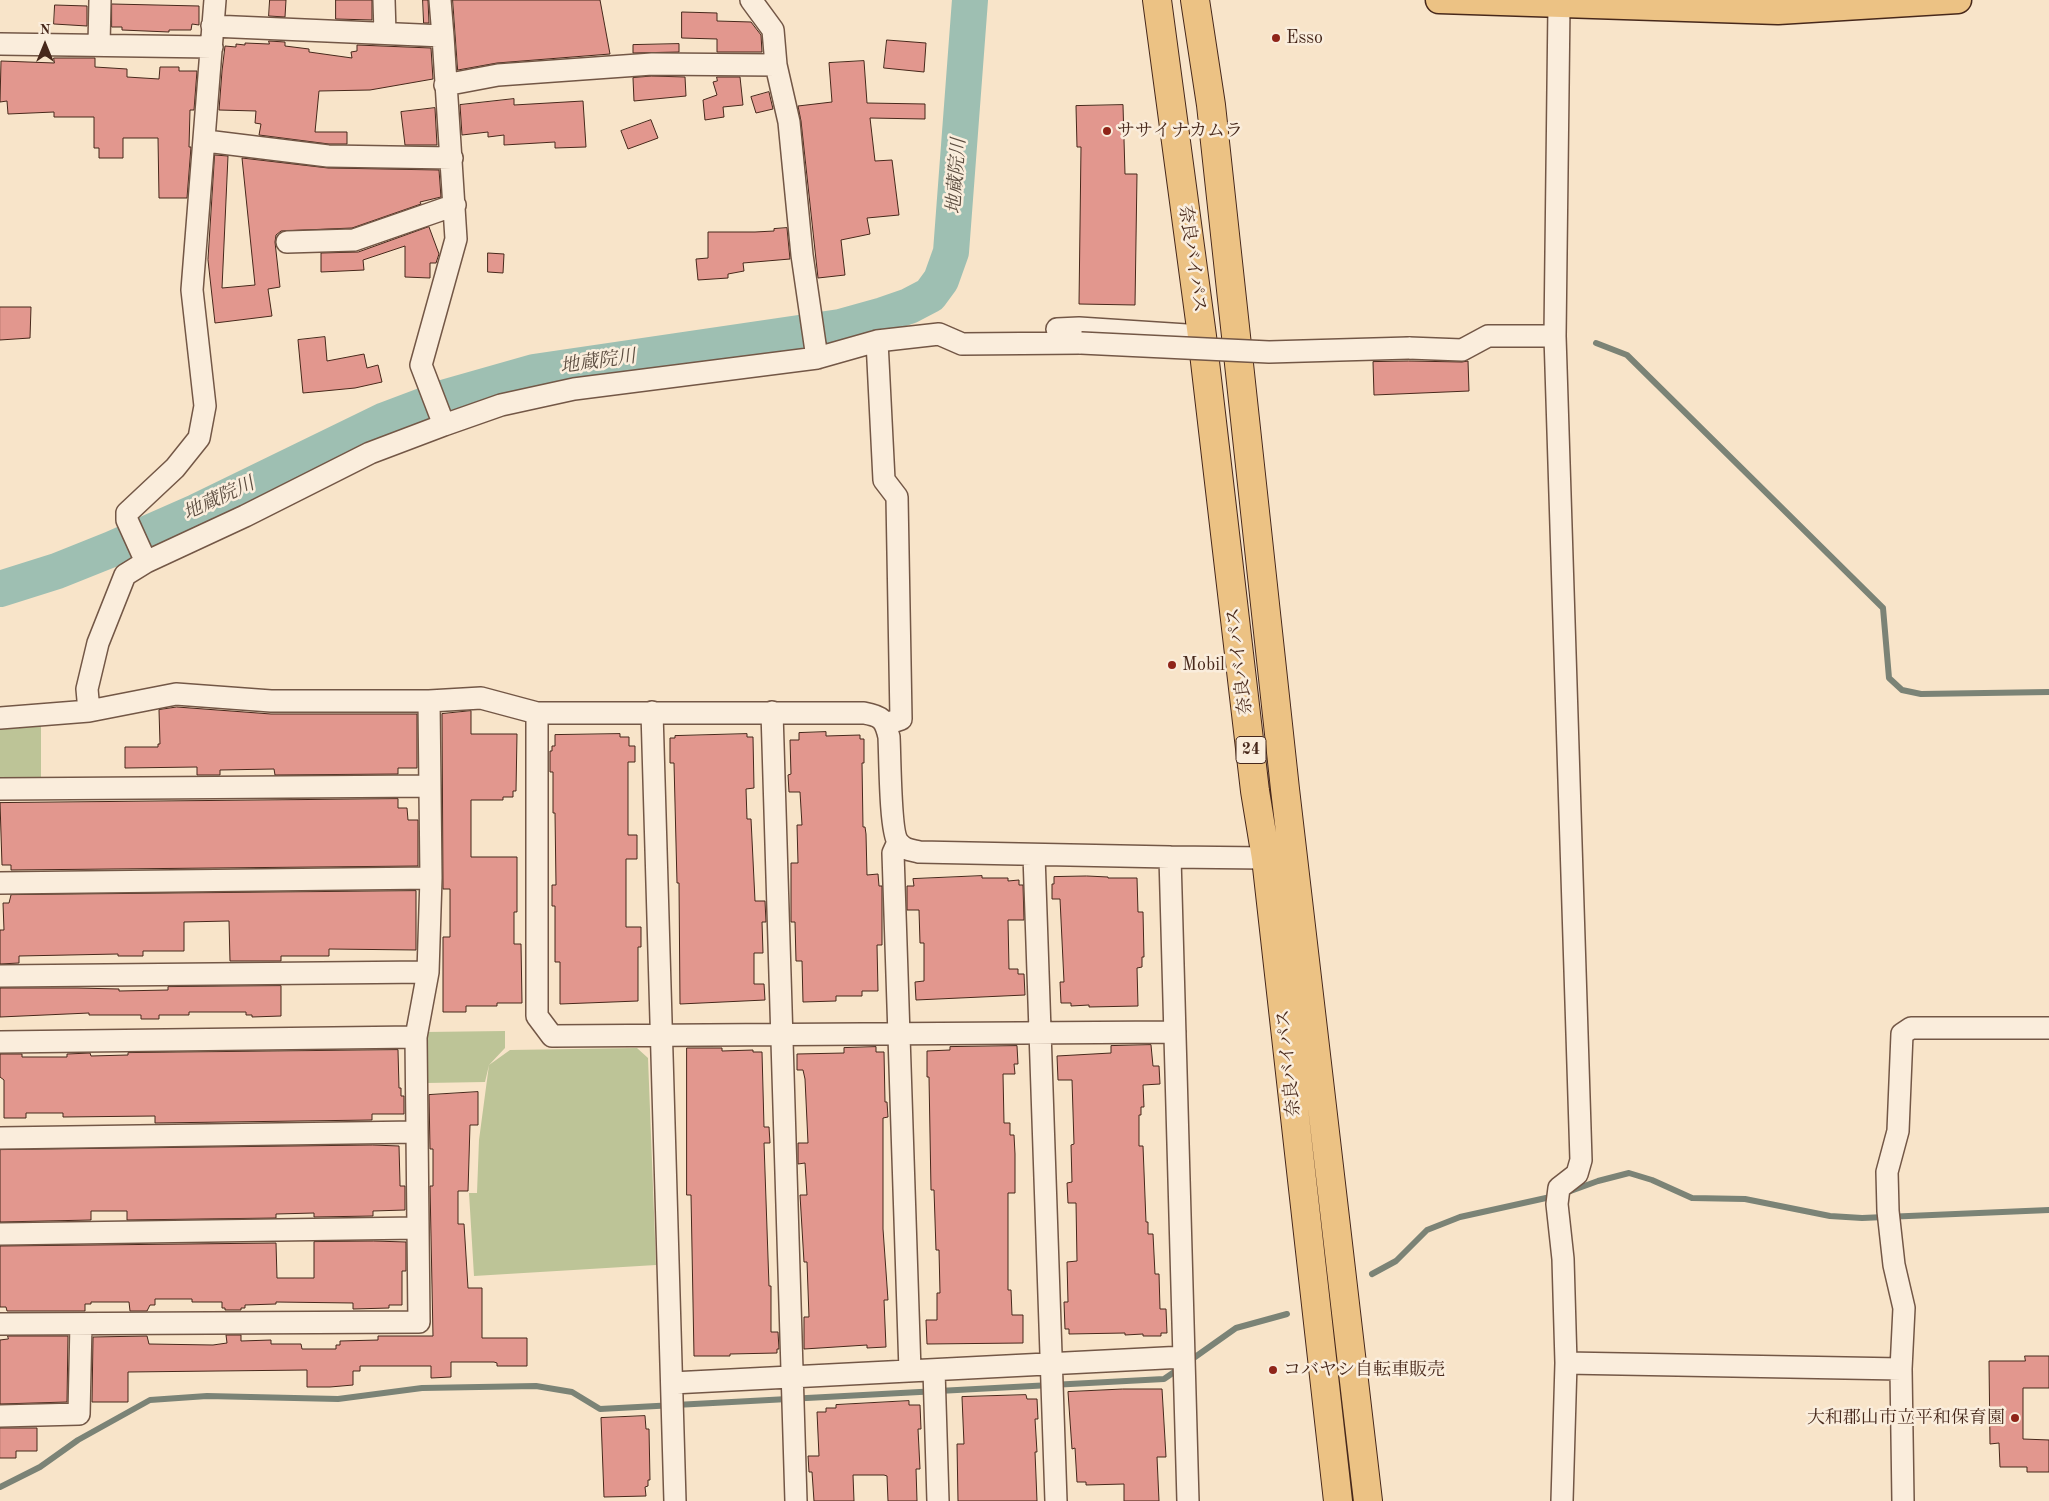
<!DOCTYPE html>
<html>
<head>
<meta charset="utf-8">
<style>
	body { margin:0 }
	#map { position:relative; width:2049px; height:1501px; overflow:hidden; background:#f8e4c9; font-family:"Old Standard TT",serif }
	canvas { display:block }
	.north { position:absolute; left:20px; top:20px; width:50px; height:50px; -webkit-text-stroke:4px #faeddc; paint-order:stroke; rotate:0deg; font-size:14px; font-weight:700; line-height:20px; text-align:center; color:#47281b }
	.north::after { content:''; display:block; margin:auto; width:18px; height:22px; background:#47281b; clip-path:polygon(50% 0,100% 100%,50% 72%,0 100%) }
</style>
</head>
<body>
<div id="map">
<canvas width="2049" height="1501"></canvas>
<div class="north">N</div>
</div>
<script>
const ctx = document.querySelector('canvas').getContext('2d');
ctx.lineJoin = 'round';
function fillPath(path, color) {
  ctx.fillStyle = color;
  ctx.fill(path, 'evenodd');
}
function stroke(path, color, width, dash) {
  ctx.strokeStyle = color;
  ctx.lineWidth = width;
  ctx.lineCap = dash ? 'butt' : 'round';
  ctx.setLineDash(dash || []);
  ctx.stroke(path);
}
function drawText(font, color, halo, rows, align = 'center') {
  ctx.font = font + ' "Old Standard TT","Noto Serif JP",serif';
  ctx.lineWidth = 5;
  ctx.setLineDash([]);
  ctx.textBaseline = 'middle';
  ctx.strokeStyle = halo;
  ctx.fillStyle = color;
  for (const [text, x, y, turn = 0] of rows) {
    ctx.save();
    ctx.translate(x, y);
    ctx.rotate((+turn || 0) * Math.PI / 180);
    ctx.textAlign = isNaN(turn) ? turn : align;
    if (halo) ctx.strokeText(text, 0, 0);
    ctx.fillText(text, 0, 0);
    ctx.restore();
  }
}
fillPath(new Path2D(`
	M41,725V778L0,779V726Z
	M505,1031V1048L489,1065L485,1082L426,1083L425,1032Z
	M637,1048L648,1058L656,1265L474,1276L469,1193H477L479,1140L489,1065L510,1050Z`), '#bdc497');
stroke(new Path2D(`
	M1596,343L1627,355L1883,608L1889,678L1902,690L1921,694L2049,692
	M1565,1193L1598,1181L1629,1173L1652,1180L1692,1198L1745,1199L1830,1216L1862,1218L2049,1210
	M1372,1274L1396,1261L1427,1230L1460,1217L1555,1196
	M1188,1362L1236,1328L1287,1314
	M0,1487L40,1467L78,1440L150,1400L207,1396L338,1399L422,1388L536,1386L572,1392L600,1409L1164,1379L1180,1368`), '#7b8376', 6);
stroke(new Path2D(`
	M0,589L57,571L112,549L196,512L385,420L446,397L534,372L840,327L883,315L909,306L930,295L941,280L951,252L970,0`), '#9ebfb2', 36);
const building = new Path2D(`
	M270,0H286L285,17L269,16Z
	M336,0H372V20L336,19Z
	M423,0H428L429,23H424Z
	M453,0H600L610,54L497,63L458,70Z
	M112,4L199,6V25L192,24L191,30H169V32L122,30V27H112Z
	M55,5L87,6V26L54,24Z
	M682,12L717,13V21L751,22L761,35L762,52H717V39L682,38Z
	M887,40L926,43L924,72L884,68Z
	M269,41L285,42V46L309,49V52L352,58L351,52L357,51V45L431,48L433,79L370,90L319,91L315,132H347V144H329L259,135L261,124L255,123L256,111L219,110L222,71L225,46L236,47V44L245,45V43L269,44Z
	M679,44V52L633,53V45Z
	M54,58H95V67L127,69V77L159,79L160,67H179V71H197L194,110H190L189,147H191L187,198H159L158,138H123V158H99V148H94V117H54V112L8,114L7,101L0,102L1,61L54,63Z
	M864,61L867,103L925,104V119L870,118L875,161L892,160L899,215L867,218L870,234L841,240L845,275L818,278L801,121L798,106L832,102L829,63Z
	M652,76L685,77L686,96L634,101L633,78Z
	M717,77H740L743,105L723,107L724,117L705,120L703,100L717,95L713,82L717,81Z
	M769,92L773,109L756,113L751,97Z
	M514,99V105L583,101L586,147L555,148V142L504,145V135L488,137V132L462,135L460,105Z
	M1123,105L1125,174H1137L1135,305L1079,304L1081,147H1077L1076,106Z
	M435,108L437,145H405L401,112Z
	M651,120L658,138L628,149L621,131Z
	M215,155L228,156L222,288L255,285L242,158L328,168L439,170L441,197L420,202L421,204L352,228L281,231L276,235L275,242L280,287L268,289L272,316L215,323L208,260Z
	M429,227L439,254L436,263H430V278L405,277V246L363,260L364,270L321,272V253L358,252Z
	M787,228L790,259L743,263L744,271L728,274V278L698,280L696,259L708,258V232H755L774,231V229Z
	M488,253L504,254L503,273L488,272Z
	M0,307H31L30,338L0,340Z
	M325,337L327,361L364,354L367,368L378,365L382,382L355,388L303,393L298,340Z
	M1409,361L1462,362L1468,361L1469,391L1374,395L1373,362Z
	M177,707L271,714H417V768H398V774L275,775L274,769L220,770V775H197V767L125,768V747H158V744H160L159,710Z
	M471,711V734H517L516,791H513V797H503V800H471V857H517V912H514V944H521L522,1003H497V1006H466V1012H443V937H450V889H443L442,714Z
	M826,732V736L860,735V739H864V763H862L863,827H865L866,834L867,875L878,874L879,886H882V945H877L878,991H862V996H836V1001L803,1002L802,961H796L795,922H791V863H798L797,825H802L800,792H789L788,775L791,774L790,740H799V733Z
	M620,734V737H629V746H635V762H628V835H637V859H626V927H641V947H638V1001L560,1004V962H555V906H552V885H556L555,813H553V772H550V751H552V746H555V735Z
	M747,734V737H753L754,788L746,789L747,819H751L755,901H765L766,922H762L763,953H754V984H764L765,1000L680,1004L679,883H677L674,763H670V738H675V736Z
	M398,799V808H407L408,820H418V866L11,870V865H2L0,803Z
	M982,876V878H1008V881L1019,880V885H1023L1024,920H1008L1009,969H1018V974H1024L1025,995L916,1000L915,982L924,981V943H920L919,910H907V886H914L913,879Z
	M1087,876L1108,877V878H1137L1138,912H1143L1144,957H1142V967L1137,968L1138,1006L1089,1007V1005L1071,1006V1003H1061L1060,982H1064L1060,899H1052V884H1054V877Z
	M416,891V950L329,949V956H281V961H230L229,921L184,922V951H143V956H118V954L19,956V963L0,964V930H4L3,903H9L11,895Z
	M281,986V1016L252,1017V1015H246V1012H189V1015H159V1019H141V1015H89V1013L0,1017V988H77L119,989V991L168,990V987Z
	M1151,1045L1153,1066H1159L1160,1084L1143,1085L1144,1107H1141V1115H1139V1146H1143L1146,1222H1148V1234H1153L1155,1274H1159L1160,1309H1166L1167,1333H1161V1336H1143V1334L1125,1335V1333L1069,1334V1329H1065L1064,1302H1068L1067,1262L1077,1261L1076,1203H1068L1067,1183L1072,1182L1071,1145L1074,1144L1072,1080H1058L1057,1056L1111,1053V1046Z
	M1017,1046L1018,1064H1014L1015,1074H1003L1004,1123H1010V1135H1014L1015,1154V1193H1008V1290H1011L1012,1315H1023V1343L927,1344L926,1320H937V1293H940L939,1250H936L934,1190H931L929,1077H927V1051L950,1050V1047Z
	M876,1047V1052H884L885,1102H887L888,1117L883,1118V1229L888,1300H884L886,1347L867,1348V1345L804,1349V1317H809L807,1262H804L800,1195H807L805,1163L798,1164V1143H808L805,1079L803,1070H797V1054L844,1053V1048Z
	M687,1048H722V1051L753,1050V1052H762L764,1127H769L770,1143H764L769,1286H771V1332H778L779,1349H777V1353L730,1354V1356H694L691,1195H687Z
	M398,1050L399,1088H401V1096H404V1114H372V1120L155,1123V1116L63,1117V1113H26V1118H4V1080L0,1077V1054H22V1057H67V1054L90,1053L91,1056L128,1055V1053Z
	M478,1092V1125H470L468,1191H458V1224H464L468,1288H482V1338H527V1366H497V1363L494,1362H451V1377L431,1378V1366H360V1371H353V1385L330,1387H307V1370L128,1372V1402H92L93,1337L147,1336L149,1344L213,1345L227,1343L226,1335H241V1341L271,1340V1344H301L302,1349H336V1345H340V1341L378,1340V1336H433L430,1186H433V1149H430L429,1095Z
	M373,1145L399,1146L400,1183V1186H405V1210L373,1211V1216L314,1217V1213L276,1214V1218L127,1220V1211H91V1220L0,1222V1150Z
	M374,1241L406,1242V1271H402V1305H389V1308L353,1309V1303L276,1302V1304L245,1305V1308H241V1310H225V1308H222V1302H192V1299H155V1305H150L147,1311H130L129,1302H91V1304H85V1311H7L6,1307H0V1246L276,1243L277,1278H314V1242Z
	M8,1336H68L67,1402L0,1404V1340L8,1339Z
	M2025,1356H2049V1388H2023V1439L2049,1440V1472H2027V1467H2000L1999,1443L1990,1444L1989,1361H2025Z
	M1123,1389H1162L1166,1457H1157L1159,1501H1124V1484L1086,1485V1482H1077L1075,1448L1072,1449L1068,1392Z
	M1026,1395L1027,1399H1037L1038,1419H1035L1037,1452H1035L1037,1501H958L957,1444H964L962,1397Z
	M909,1401V1405H920L921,1429H918L920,1469H916L917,1501H888L887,1476L884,1475H853L854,1501H814L812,1472H809L808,1456H819L817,1412H826V1408H836V1405Z
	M645,1416L646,1429H649L650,1480H648V1486L645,1487L646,1496L604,1497L601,1418Z
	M0,1428H37V1451H16V1458H0Z`);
fillPath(building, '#e2978e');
stroke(building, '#47281b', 1);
const minor = new Path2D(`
	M384,0L385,33
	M440,0L443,36
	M751,0L773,30L776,65L789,122L802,255L817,358
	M1559,5L1555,336L1581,1160L1577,1174L1559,1188L1557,1204L1563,1259L1566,1363L1562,1501
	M212,26L443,36L456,239L421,365L444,425
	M0,44L212,47
	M99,45L100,0
	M445,85L498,75L652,64L776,65
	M206,141L328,156L452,158
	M287,242L354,240L455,205
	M1057,329L1079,328L1202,336
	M877,341L884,480L897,497L901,719L886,724
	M1409,348L1462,350L1488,336H1555
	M146,562L127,520V513L175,468L199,438L205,406L192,290L215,0
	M89,711L87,689L98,643L125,575L146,562L245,516L370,453L444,425L501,405L574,389L817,358L877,341L939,334L962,344L1081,343
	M652,712L675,1501
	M772,712L796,1501
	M537,713V1016L552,1036L1175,1032
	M0,718L89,711L176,694L271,701H429L481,698L537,713H864C881,716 885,719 889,737C890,755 890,831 898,842C904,850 911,850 919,852L1170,857
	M0,789L430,786
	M898,842L893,853L910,1371
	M1034,855L1056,1501
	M0,883L431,878
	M0,976L428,972
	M0,1042L416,1037
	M0,1138L417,1132
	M0,1234L417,1228
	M0,1324L419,1322L416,1037L428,972L431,878L429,701
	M1566,1363L1901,1369
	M934,1370L938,1501
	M672,1383L1184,1357
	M0,1416L79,1414L81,1324
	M1188,1501L1170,857L1266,858
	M1903,1501L1901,1369L1904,1308L1894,1265L1888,1211L1887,1172L1898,1131L1902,1034L1911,1028H2049`);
const major = new Path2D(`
	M1439,0L1778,11L1958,0`);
const highway = new Path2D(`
	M1157,0L1202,336L1255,791L1266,858L1338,1501
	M1195,0L1211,105L1285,789L1368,1501`);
stroke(minor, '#735746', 24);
stroke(major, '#47281b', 29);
stroke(highway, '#47281b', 30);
stroke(minor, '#faeddc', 21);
stroke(major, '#ecc284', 26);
stroke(highway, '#ecc284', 28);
const minorBridge = new Path2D(`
	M1081,343L1269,352L1409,348`);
stroke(minorBridge, '#735746', 24, []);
stroke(minorBridge, '#faeddc', 21);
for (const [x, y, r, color] of [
	[1276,38,5,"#8f2418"],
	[1107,131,5,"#8f2418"],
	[1172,665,5,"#8f2418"],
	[1273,1370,5,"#8f2418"],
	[2015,1418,5,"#8f2418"]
]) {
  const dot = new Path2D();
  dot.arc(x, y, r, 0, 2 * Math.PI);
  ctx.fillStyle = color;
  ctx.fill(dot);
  stroke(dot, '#faeddc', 2);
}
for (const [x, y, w] of [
	[1251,750,30]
]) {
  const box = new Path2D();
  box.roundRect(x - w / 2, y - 13.5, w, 27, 4);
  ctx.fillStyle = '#faeddc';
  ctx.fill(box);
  stroke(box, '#47281b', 1);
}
drawText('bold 16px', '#47281b', null, [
	["24",1251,750]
]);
drawText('18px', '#47281b', '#faeddc', [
	["Esso",1286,38],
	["ササイナカムラ",1117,131],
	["Mobil",1182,665],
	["コバヤシ自転車販売",1283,1370],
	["大和郡山市立平和保育園",2005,1418,"right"]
], 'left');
drawText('18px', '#47281b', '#faeddc', [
	["奈良バイパス",1192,259,82],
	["奈良バイパス",1240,661,-97],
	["奈良バイパス",1289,1063,-96]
]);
drawText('italic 19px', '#5d4e41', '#faeddc', [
	["地蔵院川",957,176,-86],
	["地蔵院川",598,362,-8],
	["地蔵院川",219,499,-25]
]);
</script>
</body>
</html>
